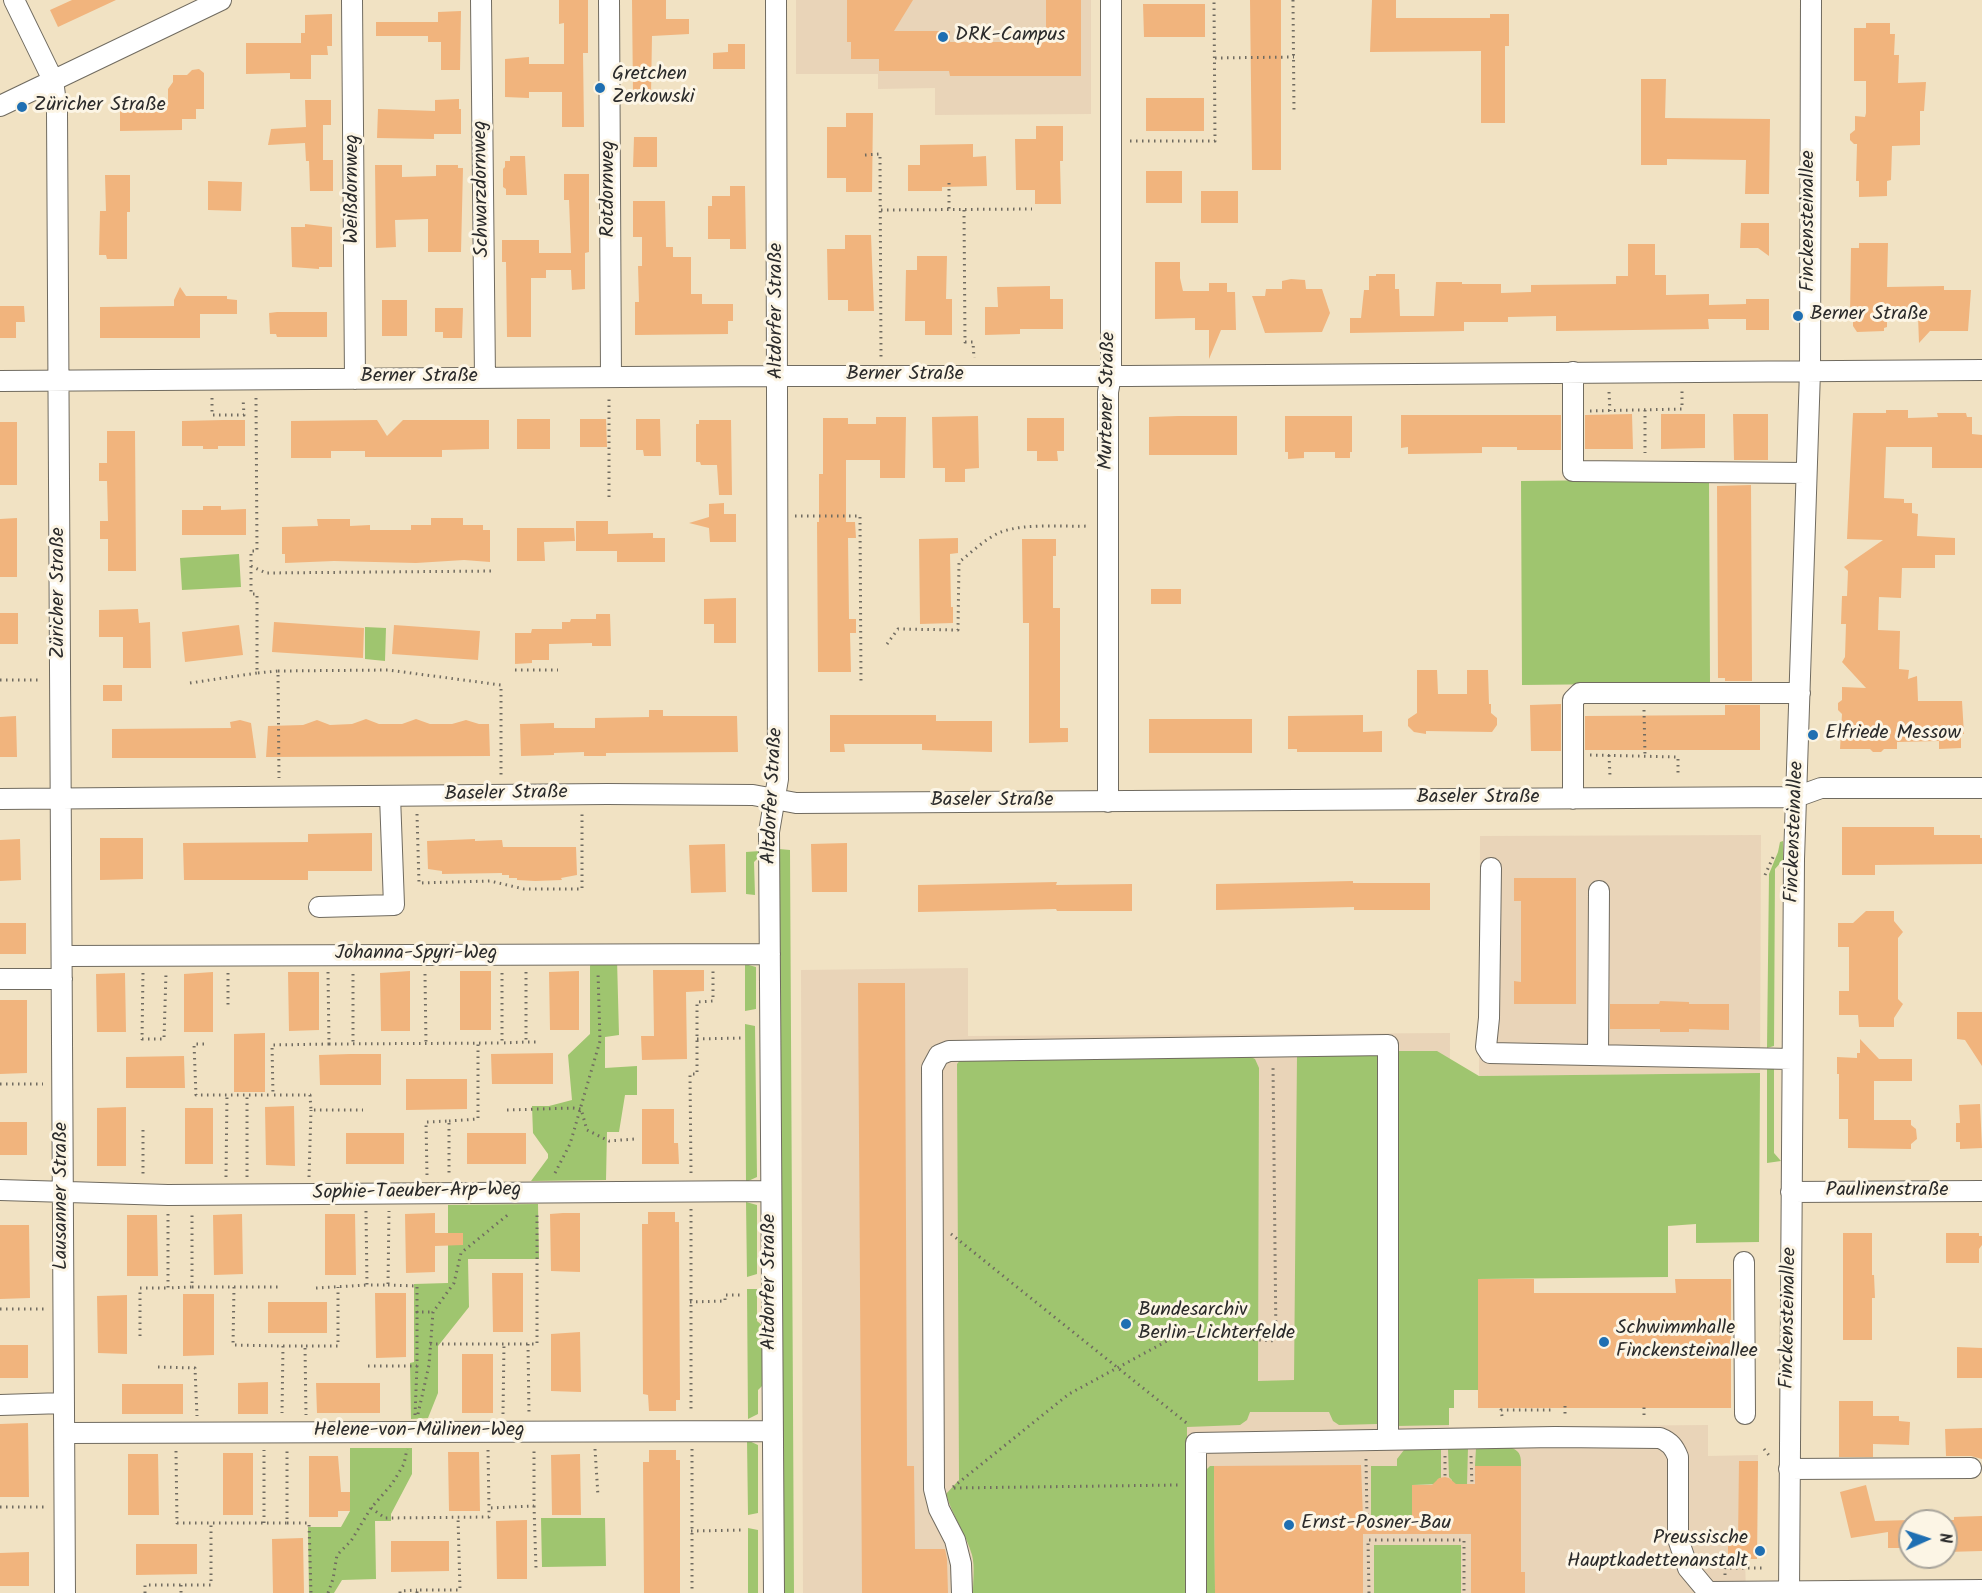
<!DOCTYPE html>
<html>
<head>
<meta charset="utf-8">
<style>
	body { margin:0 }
	#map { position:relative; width:1982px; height:1593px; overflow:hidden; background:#f1e2c3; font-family:Kalam,sans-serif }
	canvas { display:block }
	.north { position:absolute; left:1898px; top:1509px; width:60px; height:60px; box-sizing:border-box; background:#fcf5e5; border:2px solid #a8a49b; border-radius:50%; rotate:87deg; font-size:16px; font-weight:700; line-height:24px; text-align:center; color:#2b2b2b }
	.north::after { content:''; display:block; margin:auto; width:21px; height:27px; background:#1f6fb2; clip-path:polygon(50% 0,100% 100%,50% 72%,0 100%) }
</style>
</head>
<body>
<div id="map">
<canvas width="1982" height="1593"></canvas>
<div class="north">N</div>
</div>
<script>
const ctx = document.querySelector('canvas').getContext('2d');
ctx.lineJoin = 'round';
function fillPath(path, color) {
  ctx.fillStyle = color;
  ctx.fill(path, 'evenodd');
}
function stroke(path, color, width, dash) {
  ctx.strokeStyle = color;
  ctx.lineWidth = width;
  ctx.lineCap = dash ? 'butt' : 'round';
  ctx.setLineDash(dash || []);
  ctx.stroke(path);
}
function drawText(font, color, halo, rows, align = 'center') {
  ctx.font = font + ' Kalam,sans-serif';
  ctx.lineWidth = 6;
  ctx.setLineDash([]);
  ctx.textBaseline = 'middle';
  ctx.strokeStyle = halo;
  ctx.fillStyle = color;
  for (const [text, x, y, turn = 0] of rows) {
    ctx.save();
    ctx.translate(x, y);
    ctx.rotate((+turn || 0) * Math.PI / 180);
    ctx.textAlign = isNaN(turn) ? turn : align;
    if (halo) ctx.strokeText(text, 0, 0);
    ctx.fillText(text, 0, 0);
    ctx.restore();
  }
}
fillPath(new Path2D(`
	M796,0H1091V114L935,115V88L878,89V74H796Z
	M1761,835L1760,1073L1479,1076L1480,836Z
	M968,968V1036L1450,1033L1449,1427L1708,1425V1456L1758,1455L1757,1559H1745L1746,1593H803L801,970Z`), '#e9d4b8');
fillPath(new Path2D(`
	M1709,479L1710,683L1522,685L1521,481Z
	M239,554L241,587L182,590L180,558Z
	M365,627L386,628L385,661L365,659Z
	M1783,841V860L1775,869L1774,1046L1767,1048L1769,874L1778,852L1780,842Z
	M779,849L790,850L794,1593H783Z
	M760,851V856L754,862L755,895L746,894V852Z
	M592,959H617L619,1035L605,1037V1068L637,1066V1095H625L619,1132H607L606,1180L531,1181L548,1158V1154L533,1133L532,1106H549L572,1100L568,1055L590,1034V966Z
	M745,964L756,967V1009L745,1011Z
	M745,1024L755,1026L757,1177L746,1182Z
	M1393,1051H1437L1479,1076L1760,1073L1759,1242L1696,1243V1224L1668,1226V1277L1478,1279V1390H1454V1408H1449V1425L1397,1426Z
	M1379,1054L1381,1417L1377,1424L1339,1425L1333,1421L1329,1412H1250L1247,1420L1240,1425L1187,1427V1593H973C973,1581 975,1566 972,1555C966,1534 952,1515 946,1494L959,1480L957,1064L962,1058L1247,1055L1255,1059L1259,1068L1258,1381L1294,1380L1297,1055Z
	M1767,1063L1774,1065V1153L1781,1161L1767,1163Z
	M746,1202L757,1205V1274L747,1277Z
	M538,1204L539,1259H468L469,1307L438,1346V1393L428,1418L411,1419L410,1363L414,1362V1284L448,1283V1205Z
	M747,1289H757V1321L763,1326V1385L758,1390V1414L748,1419Z
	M747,1440L758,1445V1513L748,1515Z
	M350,1448H412V1474L391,1514V1521H375L376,1579L342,1580L334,1593H309L308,1527H341L350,1511Z
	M1441,1448V1478L1437,1480V1484L1412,1485V1517H1371V1466H1397V1459L1404,1450Z
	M1468,1448L1467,1485L1452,1484V1480L1449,1477L1448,1449Z
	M1476,1448H1512C1521,1452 1521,1457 1521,1466H1475Z
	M1210,1466H1214L1215,1593H1203L1205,1471Z
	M541,1518H605L606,1566L542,1567Z
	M748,1528L758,1530V1593H748Z
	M1374,1545H1461V1593H1374Z`), '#9fc56f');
fillPath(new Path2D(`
	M72,0H116L58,27L50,10Z
	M559,0H588V53H583L584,127H562V92H529V98L505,97V59L529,57V64H564V23L559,24Z
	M632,0H666V19H689V34L652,36L651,95H633Z
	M847,0H913L894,31H950V42H1046V0H1081V76H950L949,71H879V59H851V42H847Z
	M1250,0H1281V170H1252Z
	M1372,0H1396V18H1490V14H1509V46H1505V123H1481V51L1370,52Z
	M1143,4H1205V37H1144Z
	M461,11L460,70H441V42H428V36H376V22H438V12Z
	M332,14V46H327L328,55H311V79H290V73L246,74V43H301V33H305V15Z
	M1866,23H1890V34H1895L1894,55H1899L1898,83L1926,82L1924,111H1920V145L1892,146L1891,180L1887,181V196L1859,197V181H1856L1857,144H1854L1850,140V134L1855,130V116L1865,117L1866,113V81H1854V28H1866Z
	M728,44H745V69H713V53L728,52Z
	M199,69L204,73V109H196V119H182V130L120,131V103L168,102V89L173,82V75H187L192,70Z
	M1641,79H1666L1665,118L1770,119L1769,194H1745L1746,160L1667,159V165H1641Z
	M1146,98H1204V131H1146Z
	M459,99V109H461V134H434V139L377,138L378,109L435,111V100Z
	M305,100H331V125H323V160H333V191H310L309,161H306L305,143L268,145L271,129L306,127Z
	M846,113H873L872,192H846V178H827V127H846Z
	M1036,126H1063V161H1060L1061,204H1035V190H1016L1015,139H1036Z
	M634,137H657V167H633Z
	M973,144V157L986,156L987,186L942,187V191H908V165H920V145Z
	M510,156H525L527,195H506V189L503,187V169L505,167V161H510Z
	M375,165H402V177L436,176V165H458V168H463L461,252H428V219L395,220L396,247L376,248Z
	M1146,171H1182V203H1146Z
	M564,174H589V252L585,253V289L572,290L571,270H546V278H531V337H507L506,262H502V240H539V253H571L569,200H564Z
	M105,175H130V212H127V259H107L106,255H99L100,211H106Z
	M208,181L242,182L241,211L208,210Z
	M730,186H745L746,249H730V239H708V206H712V196H730Z
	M1201,191H1238V223H1201Z
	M633,201H665L666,247H673V257H691V294H702V304H733V321H728V334L635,335V302H639L638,266H642V237H633Z
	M1741,223H1769V256L1758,248H1740Z
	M305,224L332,227V267H319V269L292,267L291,227H305Z
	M845,235H871L874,311H848V300H828L827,249H845Z
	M1859,243H1888L1887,287L1944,286V290H1971L1968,331H1930L1919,343L1918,316L1887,315V327L1884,328V331L1857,332L1853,326V317H1850L1851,248H1859Z
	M1628,244H1655V275H1666V295L1709,294V305L1746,304V299H1769V330H1746V319H1708L1709,329L1556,331V316L1508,317V322H1464V331L1350,333V318H1361L1364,290H1369V276H1376V274H1395V289H1399L1400,316H1434L1436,282H1462V284H1501V293L1531,292V285L1616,284V276H1628Z
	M917,256H947L946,299H952V335H925V321H905L906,270H917Z
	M1155,262H1180V278L1183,291H1209V283H1227V292H1235L1236,330H1221L1209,359V330H1195V318L1155,319Z
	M1291,279L1305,280L1306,289H1322L1330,313L1322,332L1265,333L1252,296H1265L1266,289H1282V281Z
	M1050,286V299H1063V329H1020V334L985,335V307H998L997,287Z
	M180,287L186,296H227V299L237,300V314H200V338H100V307L174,306V300Z
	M382,300H407V336H382Z
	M0,306H24L25,322H16V338H0Z
	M435,308H463L462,338H443V332H435Z
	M277,312H327V337H277L276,334H270L269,313Z
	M1886,410H1908V418L1938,417L1937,413H1966L1967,417H1972V434L1982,435V468H1932V447H1886L1884,498L1904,499V503H1912V513L1918,514L1917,536L1955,538V555H1935V568H1902L1901,598L1879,597L1878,630L1900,631L1899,669L1909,670L1908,679L1917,676L1918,701H1962L1964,734H1961V748L1939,749V741L1897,742V749H1884L1881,752H1873L1870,749H1840L1842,714L1838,710V703L1842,700V687L1866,688L1842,662L1845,657L1846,624H1841L1842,596H1847L1848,571L1844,567L1883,540L1847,539L1853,413H1886Z
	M1632,414L1633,449H1585V415Z
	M1661,414H1705V448L1661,449Z
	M1733,414H1768V460H1734Z
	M1401,415H1561V450H1517V447H1482V453L1408,454V447L1401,448Z
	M978,416L979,468L965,469V482H945V468H933L932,417Z
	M1178,416H1237V455H1149V417Z
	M1285,416H1352V452H1350V458H1335V452H1304V458L1288,459V452H1285Z
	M876,417H906L905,478H880V460H846V522H855L856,538H848L849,619H856V633H850L851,672H818L817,522H819V474H823V418H848V424H876Z
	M1027,418H1064V451H1057L1058,461H1037V451H1027Z
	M517,419H550V449H517Z
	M580,419H606L607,447H580Z
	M636,419H660L661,456H644L643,450H636Z
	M223,420H245V446H218V449H203V446H182V421Z
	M377,420L387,436L403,420H489V449L442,450V457H365V451H331V458H291V421Z
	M699,420H731L732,495H719L717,465H701L700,462H696V424H699Z
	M0,422H17V485H0Z
	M107,431H135L136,571H108V539H100V521H108L107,481H99V463H107Z
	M1751,485L1752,681H1725V678H1718L1717,486Z
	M724,503V514H736V542H710L709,528L689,523L709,517V504Z
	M203,506H221V510L246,509V535H182V510H203Z
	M17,518V577H0V519Z
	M431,518H463V525H483V530H490V562L464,560L416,563L334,561L285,563V554H282V527L318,526L317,519H350V526L370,525V530H411V525H431Z
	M576,521H608V534L653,533V538H665V562H617V551H576Z
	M517,528H574L575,541L544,542L545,561H517Z
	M958,538V553L950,554L951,607H953V623L920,624L919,539Z
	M1022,539H1056V556H1053V608H1060V728H1068V742L1029,743V623H1023Z
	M1151,589H1181V604H1151Z
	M736,598V643H714V624H704V599Z
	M138,609L139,623L150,622L151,668H123V637H99V610Z
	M0,613H18V644H0Z
	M596,614H610L611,646H592V643L549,644V660H532V663L515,664V633H531L532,629H562V622H570L571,619H596Z
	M274,622L364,628L363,658L272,652Z
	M239,625L243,655L185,662L182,632Z
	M394,625L480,631L478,660L392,654Z
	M1417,670H1437L1438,694H1467V670H1488L1489,704H1491V713L1497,718V725L1492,732L1426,731V734L1414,732L1408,726V719L1417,713Z
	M103,685H122V701H103Z
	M1561,704V751H1531L1530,705Z
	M1725,705H1760V750H1585V716L1725,715Z
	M649,710H663V716H737L738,752L606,753V756H584V752L554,753V755L521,756L520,724L554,723V728H595V718L649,717Z
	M830,715H936V721H992V752L922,750V744H844L845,752H830Z
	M1363,715V732L1382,731V752H1297V749H1288V716Z
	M16,716L17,757H0V717Z
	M366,719L379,724H402L416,719L430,724H452L466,720L479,724H489L490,756L266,757L268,726L303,725L317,720L330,725L352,724Z
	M1149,719H1252V753H1149Z
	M240,720L251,723L256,758H112V729L231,728L230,722Z
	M1842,827H1934V835H1980V838H1982V864L1875,865V875H1842Z
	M372,833V871H308V880H184L183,843L308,842V834Z
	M100,838H143V879L100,880Z
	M20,839L21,880L0,881V840Z
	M475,839V841L502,840L503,847H576L577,875L561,878L562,880L535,881L517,880V878H509V875H502V873L442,874V871L428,869L427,841Z
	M847,843V892H812L811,844Z
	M725,844L726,892L691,893L689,845Z
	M1514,878H1576V1004H1514V981L1521,982V901H1514Z
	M1353,881V883H1430V910H1354V907L1216,910V884Z
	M1057,882L1056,885L1132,884V911H1057L1056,909L918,912V885Z
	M1866,911H1894V921L1903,932L1898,938V999L1903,1004L1894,1018V1027H1859L1858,1015H1839V991H1849V947H1838V923H1853Z
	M0,923H26V954H0Z
	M653,970H704V991L686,992L687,1059L642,1060L641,1036H654Z
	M410,971V1031H381L380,973Z
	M460,971H491V1030H460Z
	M579,971V1030H550L549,972Z
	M213,972V1032H184V974Z
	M288,972H319V1030L289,1031Z
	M125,973L126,1032H97L96,974Z
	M858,983H905L907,1466H914L915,1549H945L947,1559L948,1593H862Z
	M0,1000H27V1073L0,1074Z
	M1660,1001L1689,1002V1004H1729V1030L1689,1029V1032H1660V1029H1610V1004H1659Z
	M1957,1012H1982V1066L1965,1040L1957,1039Z
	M265,1033V1092H234V1034Z
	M1860,1039L1879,1059H1912V1081H1874V1120H1911V1125L1916,1129L1917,1139L1911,1144V1149L1848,1148V1119H1839V1074H1837V1057L1857,1058V1053H1860Z
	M553,1053V1084H492L491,1054Z
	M350,1054H381V1085H320L319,1055Z
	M184,1056L185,1088H126V1057Z
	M406,1079H467V1109L406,1110Z
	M1980,1104L1982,1148L1960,1149V1142H1956V1123H1960L1959,1105Z
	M294,1106L295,1166L266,1165L265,1107Z
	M126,1107V1166H97V1108Z
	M185,1108H213V1164H185Z
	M642,1109H674V1143H678L679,1164H642Z
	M0,1122H27V1155H0Z
	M346,1133H404V1164H346Z
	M467,1133H526V1164H467Z
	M648,1212H675V1222H679L680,1400H676V1411H649L648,1395L643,1394L642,1224H648Z
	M435,1213V1233H463V1245L435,1246V1272L406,1273L405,1214Z
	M563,1213H580V1272L551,1271L550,1214Z
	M242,1214L243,1274L214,1275L213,1215Z
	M325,1214H355L356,1275H325Z
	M127,1215H157L158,1276H127Z
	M0,1225H29L30,1298L0,1299Z
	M1843,1233H1872V1275H1874L1875,1298H1872V1340H1843Z
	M1946,1233H1979V1236H1982V1245L1979,1249V1263H1946Z
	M492,1273H523V1332H493Z
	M1478,1279H1534V1293H1676L1675,1279H1731V1408H1478Z
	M375,1293H406V1357L376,1358Z
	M183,1294H214V1355L183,1356Z
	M127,1295V1354L98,1353L97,1296Z
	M268,1302H327V1333H268Z
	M580,1332L581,1392L551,1391V1334Z
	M0,1345H28V1378H0Z
	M1957,1347L1982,1348V1378H1957Z
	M462,1354H493V1413H462Z
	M268,1382V1414H238V1383Z
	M316,1383H380V1413H317Z
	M122,1384H183V1414H122Z
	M1839,1401H1873V1416H1899V1421L1910,1422L1909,1445L1873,1444V1457H1839Z
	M28,1423L29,1497H0V1424Z
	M1982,1428V1459L1971,1456H1946L1945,1429Z
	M649,1450H676V1460H680V1593H644L643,1462H649Z
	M448,1452H479L480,1511H449Z
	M223,1453H253V1515H223Z
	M128,1454H158L159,1515H128Z
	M580,1454L581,1515H552L551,1455Z
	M309,1456H338L341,1492H350V1511H338V1517H309Z
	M1739,1461H1758L1757,1559H1728V1542H1738Z
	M1361,1465L1363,1517H1412V1485H1432L1439,1478L1445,1477L1449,1478L1456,1484H1475V1466H1521V1572H1525V1593H1471V1534H1363V1593H1215L1214,1466Z
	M1866,1485L1875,1521L1910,1520V1548H1888V1532L1851,1538L1840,1492Z
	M1982,1516V1551L1946,1552V1520H1954V1517Z
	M527,1520V1579H497L496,1521Z
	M303,1538L304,1593H273L272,1539Z
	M391,1541H449V1571L391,1572Z
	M136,1544H197V1574L136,1575Z
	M29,1552V1586H0V1553Z`), '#f1b47d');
const minor = new Path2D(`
	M14,0L53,80L57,111L65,1593
	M352,0L355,379
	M481,0L485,378
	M609,0L611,377
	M0,106L221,0
	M1573,372V471L1806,473
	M0,381L779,376H1128L1982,370
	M0,799L607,794L753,795L796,803L1796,797L1821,788H1982
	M1573,799V700L1580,693H1800
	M1108,802V392L1111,376V0
	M1491,868L1489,1018L1486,1047L1490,1053L1792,1059
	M319,907L394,905L390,796
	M63,956L770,954
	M0,979H62
	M1598,1055L1599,891
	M0,1190L168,1195L771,1191
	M1791,1192L1982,1191
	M1744,1262L1745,1414
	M0,1405L64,1403
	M65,1433L773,1431
	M1789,1469L1971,1468
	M774,1593L769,832L778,779L776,0
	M962,1593L961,1564L955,1540L939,1509L934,1489L932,1068L939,1055L949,1051L1388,1045V1440
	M1196,1593V1443L1555,1437L1660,1438C1670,1442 1674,1447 1678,1457V1539L1688,1568L1708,1592L1982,1590
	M1789,1593L1794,859L1810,371L1811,0`);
stroke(minor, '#706b60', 22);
stroke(new Path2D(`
	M1293,0L1294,113
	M1215,58L1294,57
	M1130,141H1215L1214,0
	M865,155L880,154L881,358
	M949,183V210
	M881,210L1032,209
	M964,210L965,342H973L974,358
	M1609,392L1610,411
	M212,398V415H244L243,398
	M256,398L257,551H251V594H257V673L278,671L279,778
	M1645,410V453
	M1590,411L1682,409V391
	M609,497V397
	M795,516H860L861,684
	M251,566L266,573L494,571
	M887,644L898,629L958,630L959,562C972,552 986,538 1001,532C1025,523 1064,527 1090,526
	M515,670H558
	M278,671L388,670L501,685V777
	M0,680H41
	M190,683L257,673
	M1644,710L1645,756
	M1590,755L1678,757V775
	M1609,755L1610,776
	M417,814L419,883L490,881L524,889H582V812
	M1765,875L1774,855
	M328,972L329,1044L502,1043
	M526,972V1042H540
	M143,973L142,1039H164L166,973
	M228,973V1009
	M502,973V1043L526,1042
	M353,974V1044
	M425,974L426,1044
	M697,1039L742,1038
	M204,1044H194L196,1095H273
	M329,1044L272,1045L273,1095H310L311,1110H363
	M0,1084H43
	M507,1110L573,1108L581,1109L587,1130L609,1141L635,1139
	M449,1121L478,1119V1043
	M143,1130V1175
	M555,1173L570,1144L600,1041L598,972
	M691,1173L690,1074H697V1002L713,1001V971
	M427,1175L426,1122L449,1121V1176
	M226,1177L227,1095
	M247,1177V1095
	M309,1177L311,1110
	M691,1209V1413
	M366,1211L367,1285H388L389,1211
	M168,1214V1288L192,1287V1212
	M951,1234L1189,1425
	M388,1285L417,1286V1312H432
	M192,1287H234L233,1345L283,1346L282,1413
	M234,1287H279
	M316,1288L367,1285
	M690,1302L725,1301V1295H743
	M0,1309H44
	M140,1336V1288H168
	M430,1344H537V1212
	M528,1344L529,1414
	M283,1346H305L306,1415
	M306,1346H338V1287
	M368,1366H417V1312
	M158,1367L195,1368L197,1416
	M1565,1406V1416
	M418,1414L429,1365L433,1312L454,1283L461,1253L510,1213
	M503,1414L504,1344
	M415,1415L417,1366
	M1644,1415V1407
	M1502,1416L1501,1410H1551
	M595,1449L598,1496
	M692,1449V1593
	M1764,1449L1771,1458
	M488,1450L489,1508L534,1506V1451
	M176,1451L177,1523H287V1451
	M1445,1456V1477
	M1471,1456L1472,1485
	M1366,1459L1367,1517
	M953,1487L1069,1394L1178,1335L1276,1341L1273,1065
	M954,1488L1179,1485
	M534,1506L536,1568
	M0,1507H46
	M371,1508L385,1518L489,1517V1508
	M264,1523V1450
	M287,1523H309L311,1593
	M691,1531L745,1530
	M1725,1575V1568H1764
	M181,1585V1593
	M145,1593V1585H211V1523
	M328,1593L333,1579L337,1555L351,1541L371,1508L392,1484L404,1464L407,1449
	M400,1593V1591L417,1590
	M417,1593V1590H460L458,1517
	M1369,1593L1368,1540H1464V1593`), '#706b60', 3, [1.5, 4.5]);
stroke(minor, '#fff', 20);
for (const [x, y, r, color] of [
	[943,37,6,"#1f6fb2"],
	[600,88,6,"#1f6fb2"],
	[22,107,6,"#1f6fb2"],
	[1798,316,6,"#1f6fb2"],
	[1813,735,6,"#1f6fb2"],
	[1126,1324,6,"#1f6fb2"],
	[1604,1342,6,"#1f6fb2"],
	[1289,1525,6,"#1f6fb2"],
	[1760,1551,6,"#1f6fb2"]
]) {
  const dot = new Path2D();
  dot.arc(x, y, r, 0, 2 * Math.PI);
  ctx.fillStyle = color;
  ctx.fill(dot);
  stroke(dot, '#fcf5e5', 2);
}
drawText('20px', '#2b2b2b', '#fcf5e5', [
	["DRK-Campus",955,37],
	["Gretchen",612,76],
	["Zerkowski",612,99],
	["Züricher Straße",34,107],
	["Berner Straße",1810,316],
	["Elfriede Messow",1825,735],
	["Bundesarchiv",1138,1312],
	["Berlin-Lichterfelde",1138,1335],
	["Schwimmhalle",1616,1330],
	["Finckensteinallee",1616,1353],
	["Ernst-Posner-Bau",1301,1525],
	["Preussische",1748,1540,"right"],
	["Hauptkadettenanstalt",1748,1563,"right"]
], 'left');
drawText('20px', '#2b2b2b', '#fcf5e5', [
	["Weißdornweg",354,189,-90],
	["Schwarzdornweg",483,189,-91],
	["Rotdornweg",610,189,-90],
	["Finckensteinallee",1810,221,-90],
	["Altdorfer Straße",778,311,-90],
	["Berner Straße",905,376],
	["Berner Straße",419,378],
	["Murtener Straße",1109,401,-89],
	["Züricher Straße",60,593,-90],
	["Baseler Straße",506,795,-1],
	["Altdorfer Straße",774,796,-87],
	["Baseler Straße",1478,799],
	["Baseler Straße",992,802],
	["Finckensteinallee",1796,832,-88],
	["Johanna-Spyri-Weg",416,955],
	["Paulinenstraße",1887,1192],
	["Sophie-Taeuber-Arp-Weg",417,1193,-1],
	["Lausanner Straße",63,1196,-90],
	["Altdorfer Straße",771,1282,-90],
	["Finckensteinallee",1790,1318,-89],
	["Helene-von-Mülinen-Weg",419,1432]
]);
</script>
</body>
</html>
